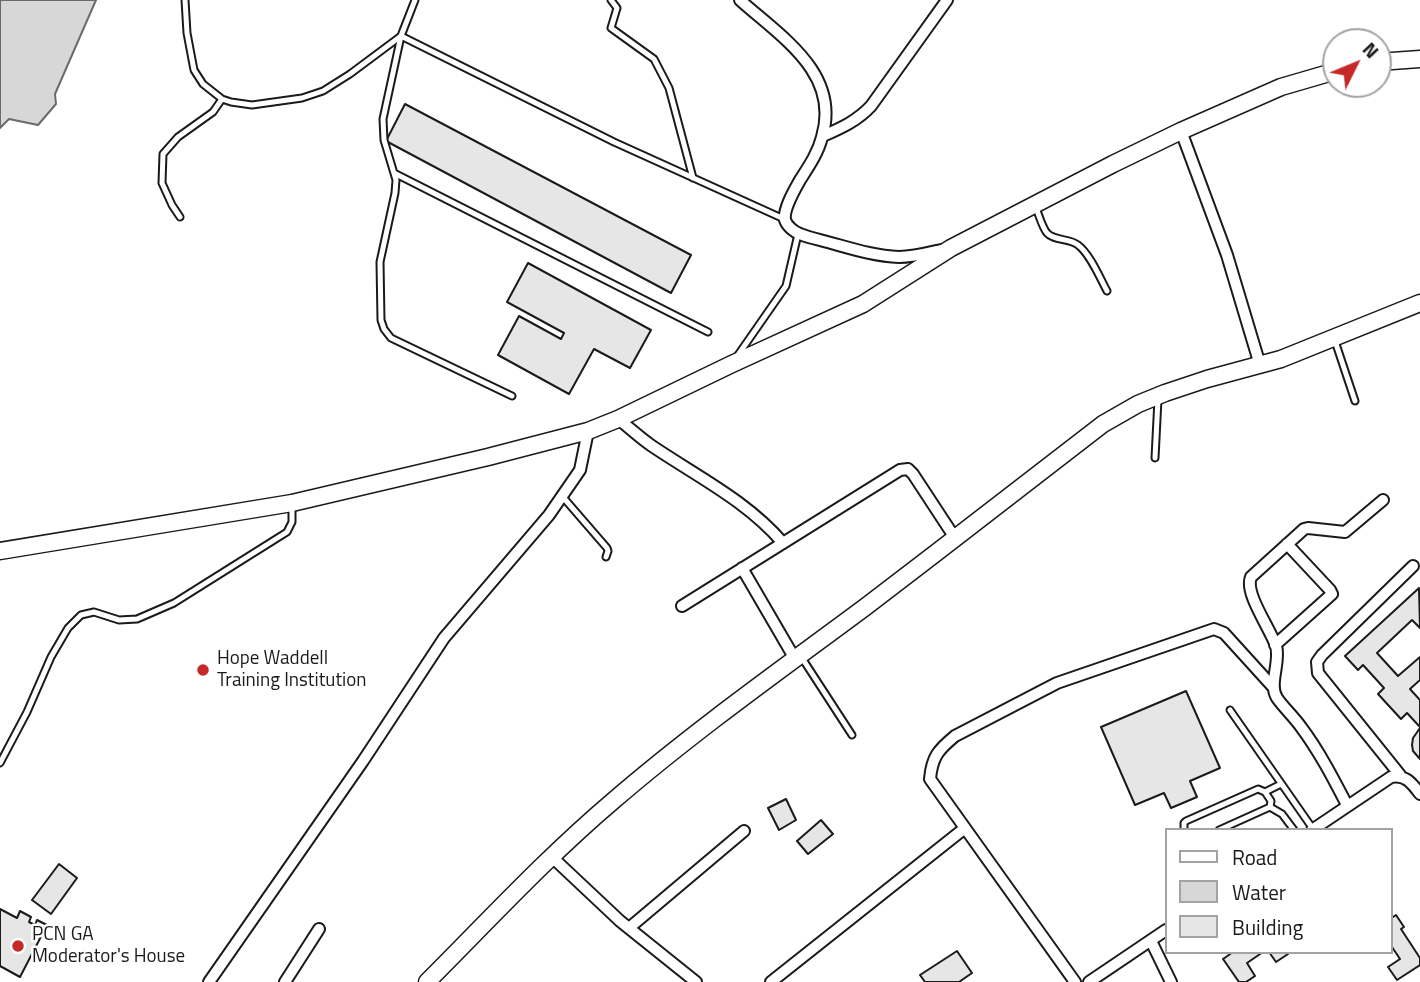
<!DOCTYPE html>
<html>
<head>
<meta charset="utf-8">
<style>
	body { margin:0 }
	#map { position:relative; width:1420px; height:982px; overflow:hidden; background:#fff; font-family:"Titillium Web",sans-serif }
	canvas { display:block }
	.legend { position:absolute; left:1165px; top:828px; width:228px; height:126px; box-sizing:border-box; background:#fff; border:2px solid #a3a3a3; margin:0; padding:9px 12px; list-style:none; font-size:21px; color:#1a1a1a }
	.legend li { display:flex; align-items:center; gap:14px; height:35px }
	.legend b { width:35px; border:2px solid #a3a3a3 }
	.north { position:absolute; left:1322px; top:28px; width:70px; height:70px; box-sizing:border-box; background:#fff; border:2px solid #a3a3a3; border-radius:50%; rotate:47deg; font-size:19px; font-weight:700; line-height:28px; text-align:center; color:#1a1a1a }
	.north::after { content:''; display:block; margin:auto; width:24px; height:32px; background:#c62828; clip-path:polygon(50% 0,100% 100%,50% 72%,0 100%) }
</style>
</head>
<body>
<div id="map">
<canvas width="1420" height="982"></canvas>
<ul class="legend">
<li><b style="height:9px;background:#fff"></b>Road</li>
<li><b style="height:19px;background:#d7d7d7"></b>Water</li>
<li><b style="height:19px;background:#e6e6e6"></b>Building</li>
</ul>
<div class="north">N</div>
</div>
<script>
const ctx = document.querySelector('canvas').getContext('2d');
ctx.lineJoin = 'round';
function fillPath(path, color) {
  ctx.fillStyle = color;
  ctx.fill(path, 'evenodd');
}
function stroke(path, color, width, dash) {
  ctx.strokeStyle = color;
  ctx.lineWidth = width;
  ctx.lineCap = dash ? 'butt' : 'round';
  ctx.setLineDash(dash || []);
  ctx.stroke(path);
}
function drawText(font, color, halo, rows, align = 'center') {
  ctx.font = font + ' "Titillium Web",sans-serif';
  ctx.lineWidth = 5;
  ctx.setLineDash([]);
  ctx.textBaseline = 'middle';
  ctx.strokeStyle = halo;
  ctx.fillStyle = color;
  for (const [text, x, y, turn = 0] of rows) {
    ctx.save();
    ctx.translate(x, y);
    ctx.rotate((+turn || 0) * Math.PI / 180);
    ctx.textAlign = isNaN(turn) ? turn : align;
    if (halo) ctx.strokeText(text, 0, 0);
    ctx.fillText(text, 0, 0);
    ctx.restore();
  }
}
const water = new Path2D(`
	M0,0H96L55,94L56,104L38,125L9,119L0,128Z`);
fillPath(water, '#d7d7d7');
stroke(water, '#6a6a6a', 2);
const building = new Path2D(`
	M405,104L691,255L671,293L386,141Z
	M528,263L651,330L630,368L594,349L569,394L498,355L519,316L561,339L564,333L507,302Z
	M1419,588L1420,628L1412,620L1377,653L1398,676L1420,657V680L1410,689L1420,700V727L1407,713L1401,719L1378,694L1384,688L1363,665L1358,670L1345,656Z
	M1186,691L1220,768L1190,781L1197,797L1171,808L1164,793L1135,805L1101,727Z
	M1420,728V759L1413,751L1412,745L1413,738Z
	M786,799L796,820L779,830L768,808Z
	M821,820L833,834L808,854L797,841Z
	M59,864L77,878L51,914L32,900Z
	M0,909L17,918L20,911L31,917L29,922L35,925L37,920L47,925L20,977L0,966Z
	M1390,913L1393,917L1396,915L1404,927L1401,929L1420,958V965L1397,980L1388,967L1400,959L1390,944Z
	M957,951L972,973L959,982H925L920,975Z
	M1233,952H1263L1247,963L1255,976L1246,982H1239L1223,959Z
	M1269,952H1287L1288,954L1276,962Z`);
fillPath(building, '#e6e6e6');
stroke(building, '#1a1a1a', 2);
const lane = new Path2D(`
	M185,0L187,33L194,70L203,84L222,99L231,102L252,105L302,98L323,91L350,74L401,36L614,142L784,219
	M415,0L401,36L383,119L384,140L396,180L395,193L380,262L381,320L384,329L391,338L512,396
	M611,0L617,8L611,28L654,59L669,88L693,178
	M394,173L708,332
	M1036,208C1039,215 1042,227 1047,233C1054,241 1069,238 1078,245C1090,254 1100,278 1107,291
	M180,217L172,205L162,183L163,154L178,137L213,112L222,99
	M1335,341L1355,401
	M738,355L786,286L798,234
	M1155,458L1158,399
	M562,496L607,548L608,551L606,557
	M802,658L852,735
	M1230,710L1313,829
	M0,763L27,712L51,657L68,628L81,615L94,612L119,620L137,619L174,603L287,532L292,522V506
	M1265,792L1281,784
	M1270,807L1282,814L1294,830
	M1184,830V823L1186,821L1258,789L1265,792L1271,801L1270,807
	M1219,830L1270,807`);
const street = new Path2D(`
	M740,0C781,37 841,73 822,137C818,153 809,166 800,180C795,189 783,209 785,220C787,226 794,232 800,234C810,238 821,240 831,243C853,249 875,256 899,257C913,257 928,253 941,250
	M1181,131L1227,255L1260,365
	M823,136C841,128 857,121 871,106L947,0
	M618,419C630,428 640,438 652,446C698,477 747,501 783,543
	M742,568L795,659
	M682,606L900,470L908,469L913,474L955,538
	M1275,645L1332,594L1330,590L1287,544
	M1400,775L1318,673L1317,662L1322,655L1413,566
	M1347,805C1333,778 1319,751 1301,727C1294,717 1284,708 1277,698C1268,684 1281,662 1276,646C1270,628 1244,593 1251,577L1304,529L1308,528L1345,532L1383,500
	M1312,830L1391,777C1405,774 1412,783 1420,794
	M552,857L620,921L696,982
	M629,928L744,831
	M1151,941L1171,982
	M209,982L363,761L444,638L549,515L580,470L588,431
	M285,982L319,929
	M771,982L965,828
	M1075,982L930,779C932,757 938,750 955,736L1057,683L1214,629L1224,633L1273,687
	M1089,982L1166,930`);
const secondary = new Path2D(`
	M1378,62L1420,59
	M0,551L292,503L488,457L588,431L618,419L732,364L863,304L951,248L1113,164L1181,131L1281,87L1336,71
	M427,982C488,921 547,857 613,801C693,732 779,671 864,608C944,547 1024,485 1103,424L1138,404L1165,393L1207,379L1281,359L1420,303`);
stroke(lane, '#1a1a1a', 9);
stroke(street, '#1a1a1a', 14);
stroke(secondary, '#1a1a1a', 19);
stroke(lane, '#fff', 5);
stroke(street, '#fff', 10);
stroke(secondary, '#fff', 16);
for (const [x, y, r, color] of [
	[203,670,7,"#c62828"],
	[18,946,7,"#c62828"]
]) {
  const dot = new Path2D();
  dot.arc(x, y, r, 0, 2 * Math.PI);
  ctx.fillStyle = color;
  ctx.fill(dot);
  stroke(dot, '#fff', 2.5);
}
drawText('19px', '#1a1a1a', '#fff', [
	["Hope Waddell",217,659],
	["Training Institution",217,681],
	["PCN GA",32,935],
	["Moderator's House",32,957]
], 'left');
</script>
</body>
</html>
